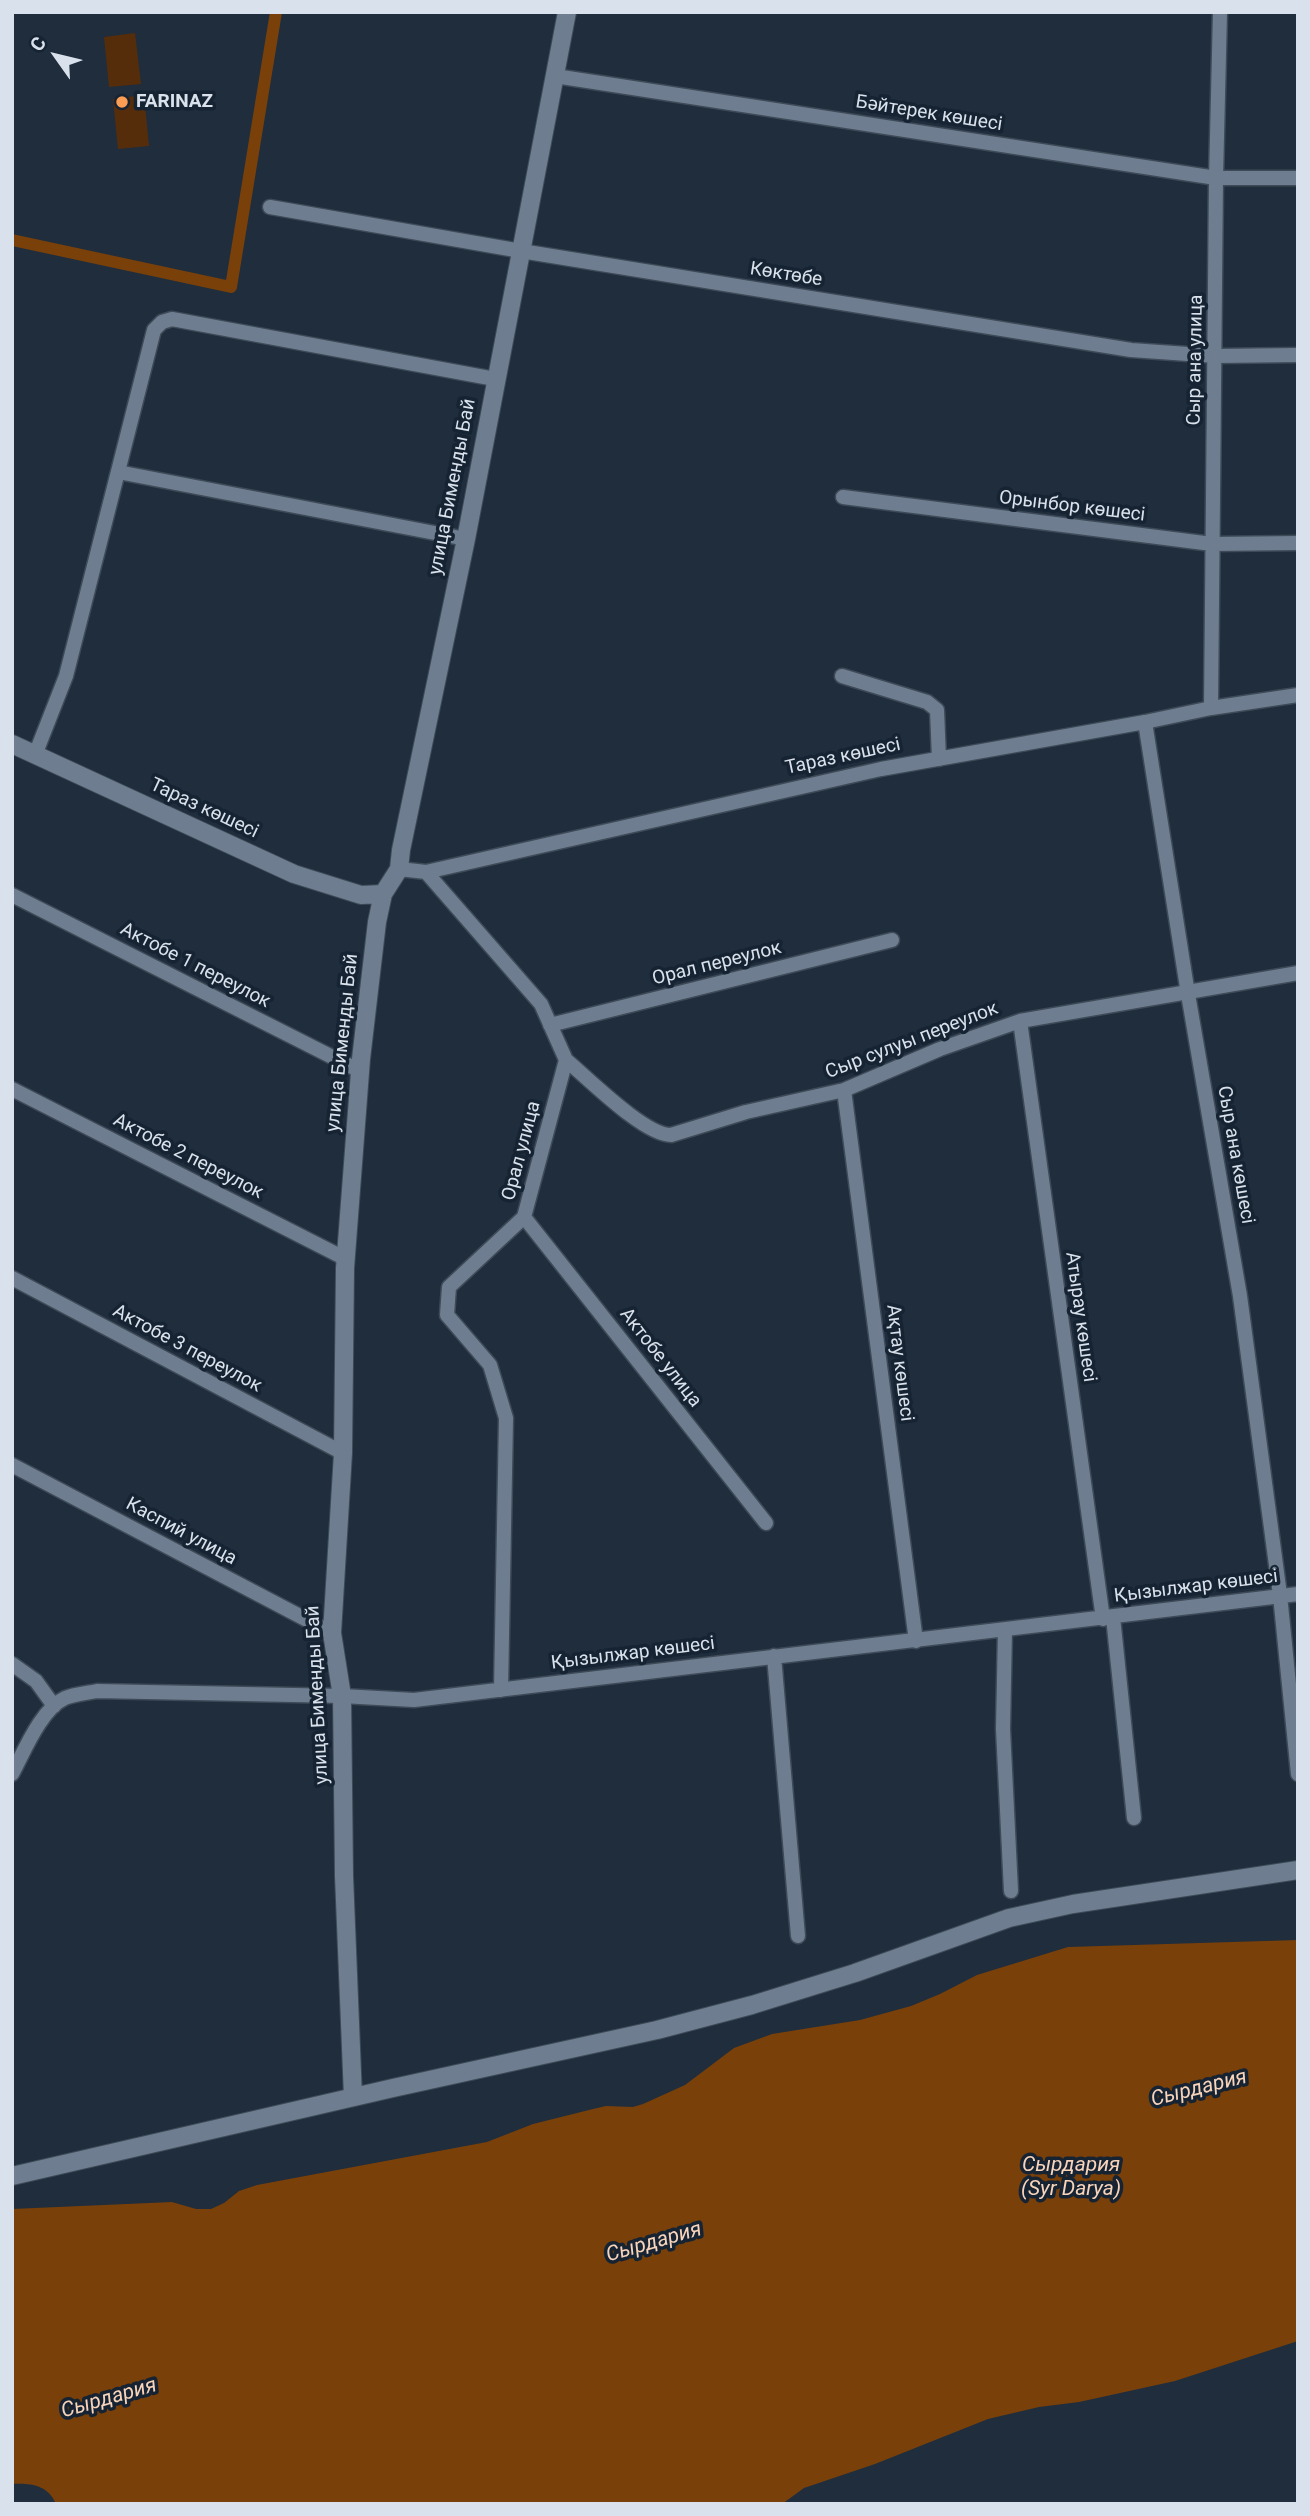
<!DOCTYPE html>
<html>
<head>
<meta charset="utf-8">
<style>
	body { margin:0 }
	#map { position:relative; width:1310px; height:2516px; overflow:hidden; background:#1f2d3d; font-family:Roboto,sans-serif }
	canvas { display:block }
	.frame { position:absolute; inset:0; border:14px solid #d9e2ec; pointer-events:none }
	.north { position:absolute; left:21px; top:21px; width:70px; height:70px; -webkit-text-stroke:5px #162332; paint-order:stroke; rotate:304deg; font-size:19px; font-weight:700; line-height:28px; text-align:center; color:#d9e2ec }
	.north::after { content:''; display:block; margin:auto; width:24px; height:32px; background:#d9e2ec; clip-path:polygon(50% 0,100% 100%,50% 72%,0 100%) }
</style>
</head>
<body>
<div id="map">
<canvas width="1310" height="2516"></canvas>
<div class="frame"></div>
<div class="north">С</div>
</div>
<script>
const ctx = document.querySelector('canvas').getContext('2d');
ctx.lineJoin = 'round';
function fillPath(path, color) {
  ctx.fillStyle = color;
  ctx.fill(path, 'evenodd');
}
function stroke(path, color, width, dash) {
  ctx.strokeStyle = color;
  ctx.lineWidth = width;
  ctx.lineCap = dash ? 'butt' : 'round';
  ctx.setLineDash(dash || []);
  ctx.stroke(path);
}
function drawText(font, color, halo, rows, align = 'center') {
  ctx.font = font + ' Roboto,sans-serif';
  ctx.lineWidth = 7;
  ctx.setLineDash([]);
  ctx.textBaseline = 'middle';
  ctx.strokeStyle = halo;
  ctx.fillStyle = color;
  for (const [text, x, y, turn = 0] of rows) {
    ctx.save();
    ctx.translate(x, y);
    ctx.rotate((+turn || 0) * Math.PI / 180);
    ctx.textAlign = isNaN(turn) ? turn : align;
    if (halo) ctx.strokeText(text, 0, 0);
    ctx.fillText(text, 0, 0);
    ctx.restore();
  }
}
fillPath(new Path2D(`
	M135,33L141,84L109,87L104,37Z
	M144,95L149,146L118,149L113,99Z`), '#562d0b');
fillPath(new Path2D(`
	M1298,1940V2341L1175,2381L1079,2402L1039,2407L988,2419L875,2464L804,2488L782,2504H56C48,2485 31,2483 12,2484V2209L172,2202L196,2209H211L224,2203L239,2191L257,2185L487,2142L533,2124L593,2109L606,2106L633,2107L643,2104L685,2085L734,2048L772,2034L860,2020L911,2006L940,1994L977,1975L1068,1947Z`), '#79400a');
stroke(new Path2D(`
	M12,240L231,287L276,12`), '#79400a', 12);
const minor = new Path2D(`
	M555,76L1216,178H1298
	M270,207L521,251L1131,350L1216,356L1298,355
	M118,472L466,539
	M843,497L1212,544L1298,543
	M842,676L927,702L937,710L939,759
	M1211,708L1216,178L1220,12
	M1145,722L1188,994L1240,1296L1280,1595L1298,1774
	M35,755L66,676L154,330L162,322L172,319L495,379
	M399,869L426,872L881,769L1145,722L1211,708L1298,695
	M426,872L541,1004L566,1060L524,1217L449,1287L447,1315L490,1365L506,1418L501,1690
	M12,895L360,1071
	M1020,1021L1103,1619
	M550,1025L892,940
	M566,1060C589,1079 644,1135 671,1135L746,1112L844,1090L940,1049L1020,1021L1298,973
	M12,1089L346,1259
	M844,1090L916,1641
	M524,1217L766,1523
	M12,1278L343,1453
	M12,1465L332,1633
	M1113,1617L1134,1818
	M1005,1630L1003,1729L1011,1891
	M774,1656L798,1936
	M12,1664L36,1681L54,1706
	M12,1774C24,1752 41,1709 65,1698C74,1694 87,1693 97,1691L342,1696L414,1700L1298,1594`);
const tertiary = new Path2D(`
	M12,744L294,874L361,895L383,894
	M353,2097L344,1876L342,1696L332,1633L343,1453L345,1268L361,1059L377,922L383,894L399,869L401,850L466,539L567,12
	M12,2176L393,2088L657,2030L752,2005L855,1973L1009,1918L1073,1904L1298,1870`);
stroke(minor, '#3e4a57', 17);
stroke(tertiary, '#3e4a57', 20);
stroke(minor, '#6e7e90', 14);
stroke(tertiary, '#6e7e90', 18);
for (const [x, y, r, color] of [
	[122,102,7,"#fc9d54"]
]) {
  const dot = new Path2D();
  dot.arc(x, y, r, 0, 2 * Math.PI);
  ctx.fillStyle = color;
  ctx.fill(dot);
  stroke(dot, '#162332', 2.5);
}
drawText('bold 19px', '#d9e2ec', '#162332', [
	["FARINAZ",136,102]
], 'left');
drawText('19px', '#d9e2ec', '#162332', [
	["Бәйтерек көшесі",929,114,9],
	["Көктөбе",786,275,9],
	["Сыр ана улица",1196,360,-89],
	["улица Бименды Бай",453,487,-79],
	["Орынбор көшесі",1072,507,7],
	["Тараз көшесі",843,757,-12],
	["Тараз көшесі",204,809,25],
	["Орал переулок",717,964,-14],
	["Актобе 1 переулок",195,966,27],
	["Сыр сулуы переулок",912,1041,-21],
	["улица Бименды Бай",343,1043,-84],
	["Орал улица",522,1151,-75],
	["Сыр ана көшесі",1235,1155,80],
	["Актобе 2 переулок",188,1157,27],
	["Атырау көшесі",1080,1317,82],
	["Актобе 3 переулок",187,1349,28],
	["Актобе улица",660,1358,52],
	["Ақтау көшесі",899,1363,83],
	["Каспий улица",181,1532,28],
	["Қызылжар көшесі",1196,1587,-7],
	["Қызылжар көшесі",633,1654,-7],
	["улица Бименды Бай",318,1695,-93]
]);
drawText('italic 21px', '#f8d4bb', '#162332', [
	["Сырдария",1199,2089,-14],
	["Сырдария",1071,2166],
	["(Syr Darya)",1071,2190],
	["Сырдария",654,2243,-16],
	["Сырдария",109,2399,-16]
]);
</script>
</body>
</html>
